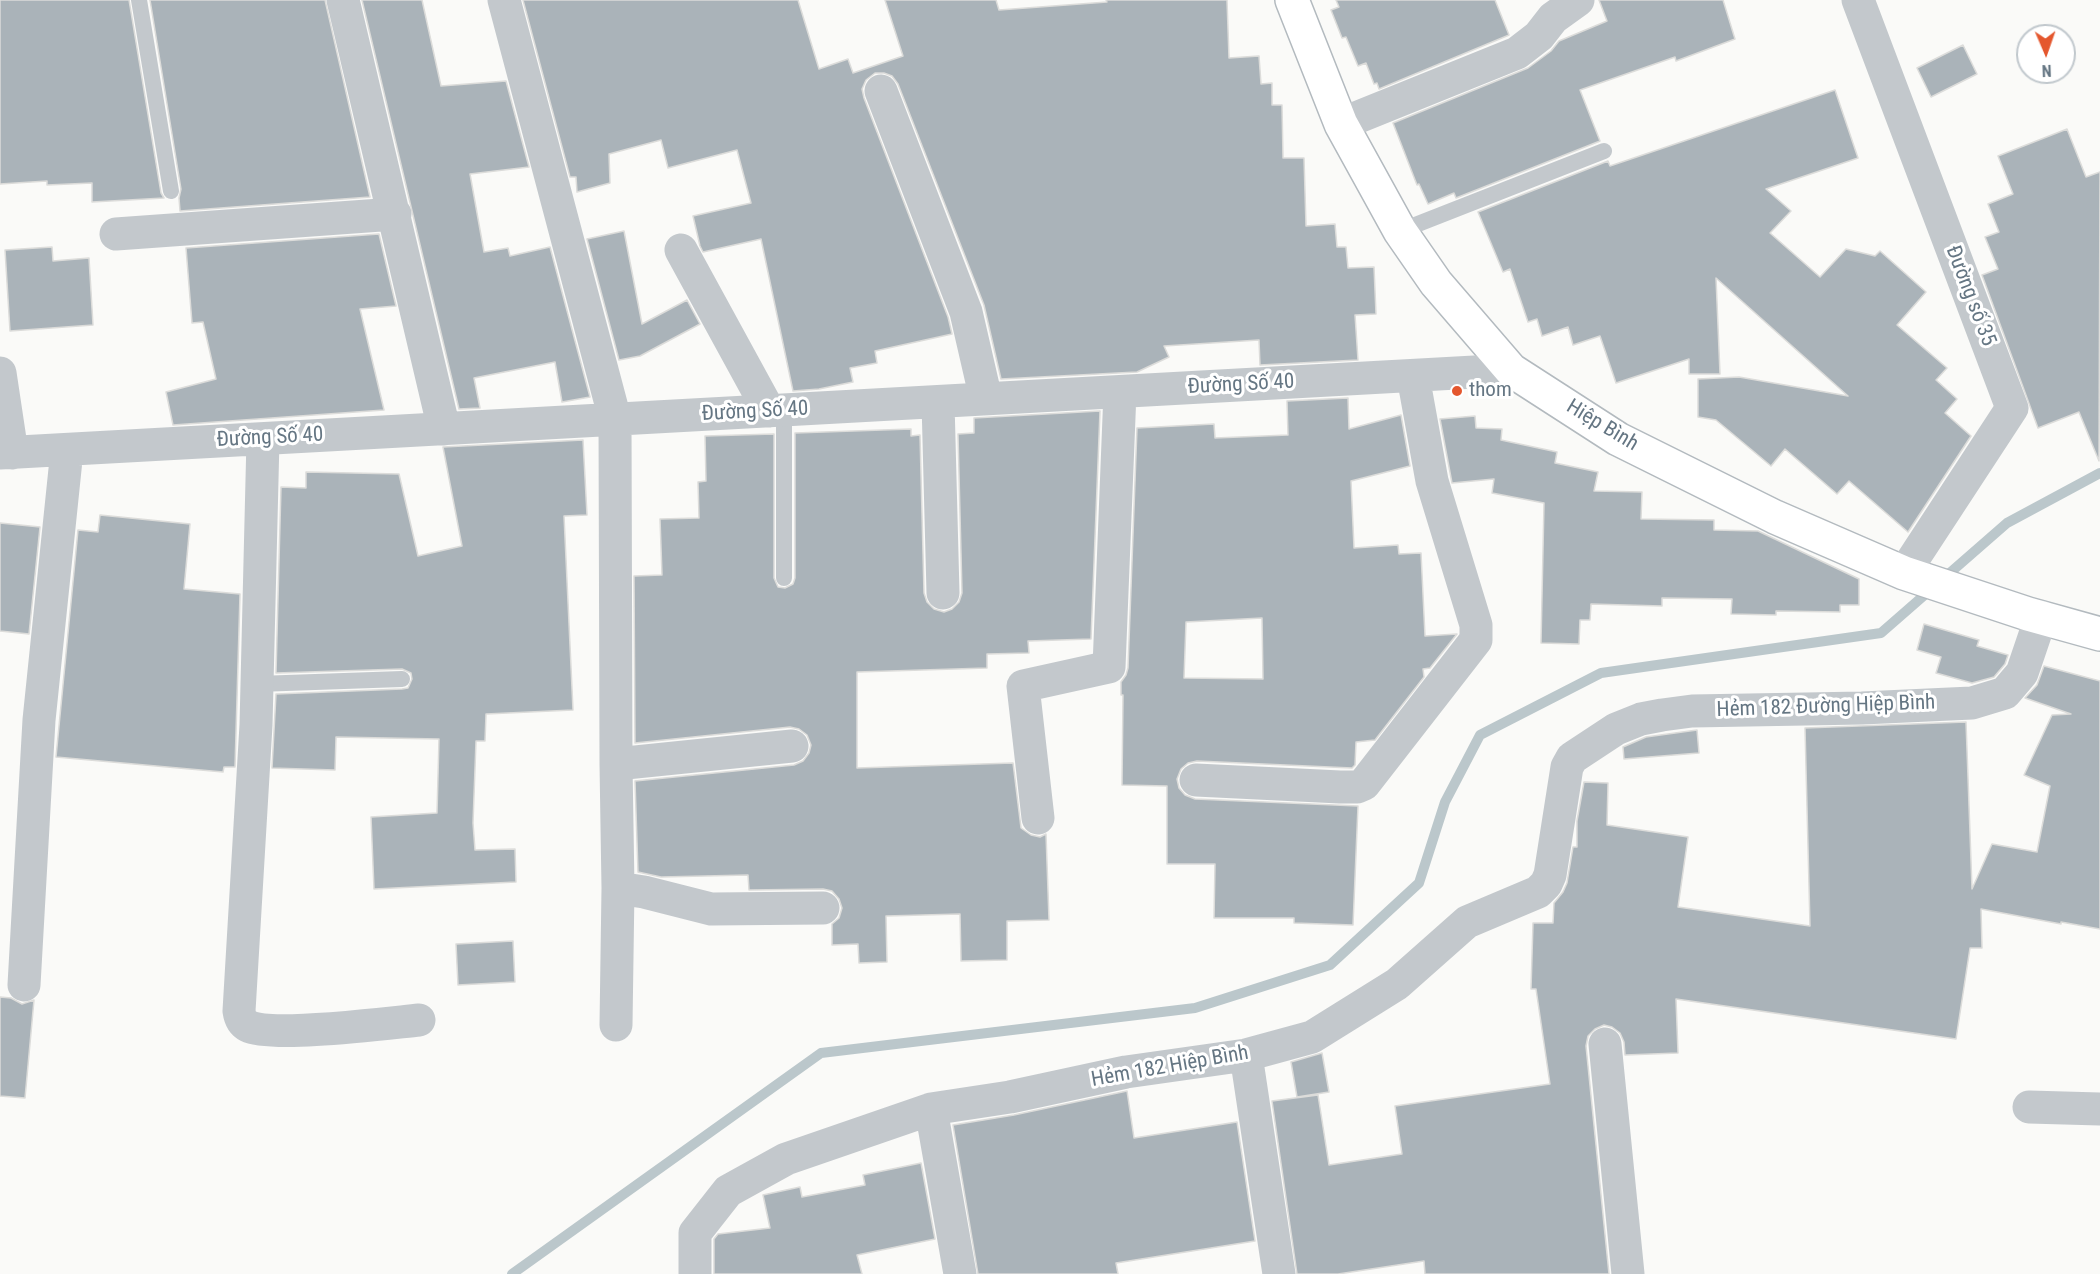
<!DOCTYPE html>
<html>
<head>
<meta charset="utf-8">
<style>
	body { margin:0 }
	#map { position:relative; width:2100px; height:1274px; overflow:hidden; background:#fafaf8; font-family:"Roboto Condensed",sans-serif }
	canvas { display:block }
	.north { position:absolute; left:2016px; top:24px; width:60px; height:60px; box-sizing:border-box; background:#fff; border:2px solid #c1c8cd; border-radius:50%; rotate:178deg; font-size:16px; font-weight:700; line-height:24px; text-align:center; color:#657683 }
	.north::after { content:''; display:block; margin:auto; width:21px; height:27px; background:#e4572e; clip-path:polygon(50% 0,100% 100%,50% 72%,0 100%) }
</style>
</head>
<body>
<div id="map">
<canvas width="2100" height="1274"></canvas>
<div class="north">N</div>
</div>
<script>
const ctx = document.querySelector('canvas').getContext('2d');
ctx.lineJoin = 'round';
function stroke(path, color, width, dash) {
  ctx.strokeStyle = color;
  ctx.lineWidth = width;
  ctx.lineCap = dash ? 'butt' : 'round';
  ctx.setLineDash(dash || []);
  ctx.stroke(path);
}
function fillPath(path, color) {
  ctx.fillStyle = color;
  ctx.fill(path, 'evenodd');
}
function drawText(font, color, halo, rows, align = 'center') {
  ctx.font = font + ' "Roboto Condensed",sans-serif';
  ctx.lineWidth = 6;
  ctx.setLineDash([]);
  ctx.textBaseline = 'middle';
  ctx.strokeStyle = halo;
  ctx.fillStyle = color;
  for (const [text, x, y, turn = 0] of rows) {
    ctx.save();
    ctx.translate(x, y);
    ctx.rotate((+turn || 0) * Math.PI / 180);
    ctx.textAlign = isNaN(turn) ? turn : align;
    if (halo) ctx.strokeText(text, 0, 0);
    ctx.fillText(text, 0, 0);
    ctx.restore();
  }
}
stroke(new Path2D(`
	M512,1274L821,1053L1195,1008L1330,965L1419,883L1445,802L1480,735L1601,673L1881,633L2007,523L2100,473`), '#bbc7cb', 10);
const building = new Path2D(`
	M0,0H129L161,193L164,198L92,202V183L47,185V181L0,184Z
	M150,0H325L370,197L180,211L179,198L181,189Z
	M362,0H422L441,86L506,81L529,167L470,174L484,252L508,248L510,256L550,247L590,397L562,402L555,362L474,378L480,408L459,409Z
	M523,0H798L819,69L848,59L853,73L903,56L885,0H996L999,10L1107,2L1106,0H1227L1229,58L1259,56L1261,84L1272,83V105H1282L1283,158H1304L1306,226L1335,224L1337,247H1346L1348,268L1374,267L1376,314L1355,315L1358,360L1260,365L1259,340L1164,346L1169,357L1137,372L1001,379L984,305L898,84L892,76L884,73H875L866,80L862,89L864,98L948,317L952,334L875,351L877,363L850,368L853,382L819,389L793,391L761,239L703,252L700,246L693,216L751,203L737,150L668,168L661,140L609,154L610,183L577,192L576,177H570Z
	M1336,0H1495L1509,35L1379,89L1377,83L1374,84L1366,63L1358,66L1346,37L1342,38L1331,10L1339,7Z
	M1599,0H1723L1735,39L1676,61L1675,57L1580,90L1600,141L1456,198L1454,193L1428,204L1419,184L1417,185L1393,123L1528,68L1551,51L1559,41L1607,21Z
	M1963,45L1977,74L1931,97L1917,68Z
	M1835,90L1858,158L1766,189L1791,211L1770,233L1820,277L1846,249L1875,256L1880,251L1926,292L1897,325L1947,368L1936,380L1957,399L1945,413L1971,436L1908,532L1849,481L1837,494L1785,449L1771,466L1716,420L1698,417V379L1739,377L1848,396L1716,278L1720,374H1689V359L1616,383L1600,336L1573,345L1568,327L1542,336L1537,319L1528,322L1510,269L1503,272L1478,212L1608,161L1610,166Z
	M2067,129L2086,177L2100,172L2099,461L2079,412L2038,428L1982,275L1998,269L1985,237L1999,232L1988,204L2013,194L1998,156Z
	M624,231L642,324L687,300L700,324L640,356L619,360L587,239Z
	M379,234L396,306L360,309L384,410L173,425L166,392L216,379L203,322L192,323L186,248Z
	M52,247L53,261L89,258L93,325L10,331L5,250Z
	M1348,398L1349,429L1401,415L1410,466L1351,481L1354,548L1398,545L1399,554L1421,553L1425,636L1457,634L1430,668L1423,669L1424,677L1375,740L1356,742L1355,765L1352,768L1197,761L1188,763L1181,769L1177,779L1179,788L1185,795L1195,799L1358,806L1353,925L1294,923V918H1214L1215,864H1167V786L1122,785L1123,695H1121V682L1126,675L1128,668L1137,428L1214,424L1215,438L1288,435L1287,401ZM1262,618L1263,679L1184,678L1186,622Z
	M1100,411L1091,639L1028,641L1029,653L987,654V668L857,672V768L1013,763L1021,828L1031,835L1040,837L1046,834L1049,920L1007,921V960L961,961L960,914L886,916L887,962L859,963L858,944L832,945V924L839,918L842,908L839,899L832,891L823,889L749,890L748,875L661,877L638,872L635,781L794,765L803,761L809,753L811,745L807,735L799,729L790,727L635,743L634,576L662,575L660,519L699,518L698,482L706,481L705,436L774,434V578L778,587L785,588L793,584L795,578V433L911,429V436L920,435L924,593L927,602L934,609L944,612L952,609L959,602L962,593L958,434L974,433V418Z
	M1475,416L1476,428L1502,429L1501,440L1557,452L1555,463L1598,472L1594,491L1642,492L1641,519L1714,520V530L1758,531L1859,579V605H1840V612L1776,611V615L1731,614L1732,599L1662,598V606L1591,604L1590,620H1580L1579,644L1541,643L1544,503L1492,493L1494,479L1452,483L1440,419Z
	M583,440L587,515L564,516L573,710L486,714L485,741H476L473,823L475,850L515,849L516,882L374,889L371,817L437,813L439,739L336,737L335,770L272,768L276,694L402,689L408,688L412,679L411,673L402,669L276,673L281,487L306,488V472L399,474L418,556L462,546L443,447Z
	M100,515L190,524L184,589L240,594L235,767H224L223,772L56,757L78,530L98,532Z
	M0,523L40,527L29,634L0,631Z
	M1924,624L1979,640L1977,646L2008,655L2005,664L1994,677L1972,683L1936,673L1941,657L1917,650Z
	M2044,666L2100,681V929L2061,922V924L1981,909L1982,948H1970L1956,1039L1676,999L1678,1053L1625,1055L1624,1042L1620,1033L1612,1027L1604,1025L1595,1029L1588,1036L1586,1046L1609,1274H1425L1424,1261L1338,1274H1297L1272,1101L1318,1095L1329,1165L1402,1154L1395,1106L1550,1084L1536,989H1531L1533,923H1553L1554,903L1563,892L1567,883L1573,847H1577V821L1584,782L1608,783L1607,825L1688,837L1678,907L1810,926L1805,728L1966,722L1972,889L1992,844L2037,852L2050,786L2024,775L2052,715L2071,714L2025,698L2037,685Z
	M1697,730L1699,753L1624,759L1623,747L1646,737Z
	M513,941L515,982L458,985L456,944Z
	M0,997L11,998L22,1004L34,1000L25,1098L0,1096Z
	M1322,1053L1329,1092L1297,1097L1291,1062Z
	M1127,1091L1134,1138L1237,1122L1255,1241L1116,1263L1118,1274H978L953,1125L1014,1115Z
	M921,1163L935,1239L857,1255L862,1274H714V1239L718,1234L770,1228L763,1195L800,1187L802,1197L865,1185L863,1175Z`);
fillPath(building, '#aab3b9');
stroke(building, '#dcdcda', 1.5);
const secondary = new Path2D(`
	M1292,0L1341,124L1400,231L1436,283L1511,370L1618,439L1775,517L1904,573L2028,614L2100,634`);
stroke(secondary, '#b3babf', 36);
stroke(new Path2D(`
	M139,0L171,191
	M1400,231L1604,151
	M784,410V578
	M257,684L402,679`), '#c3c8cc', 16);
stroke(new Path2D(`
	M343,0L444,429
	M504,0L615,419L616,764L618,888L616,1025
	M1858,0L2012,408L1904,573
	M881,91L966,312L986,399
	M1341,124L1517,53L1539,36L1553,18L1578,0
	M116,234L395,214
	M681,250L769,411
	M0,373L12,453
	M938,402L943,593
	M263,439L256,725L239,1011C240,1018 242,1023 248,1026C271,1038 388,1023 419,1020
	M0,453L1511,370
	M616,764L792,746
	M1196,780L1340,787H1357L1364,784L1476,640V625L1432,481L1413,376
	M1038,818L1023,686L1109,667L1120,392
	M618,888L644,892L711,909L823,908
	M24,985L39,720L67,450
	M1605,1044L1628,1274
	M1246,1055L1279,1274
	M2029,1107L2100,1109
	M931,1109L960,1274
	M695,1274V1233L728,1191L786,1159L931,1109L1010,1097L1126,1072L1246,1055L1312,1037L1397,984L1467,922L1538,892L1546,884L1550,875L1567,767L1572,758L1616,729L1641,719L1662,715L1692,711L1862,708L1972,703L2005,693L2022,673L2041,617`), '#c3c8cc', 33);
stroke(secondary, '#fff', 33);
for (const [x, y, r, color] of [
	[1457,391,6,"#e4572e"]
]) {
  const dot = new Path2D();
  dot.arc(x, y, r, 0, 2 * Math.PI);
  ctx.fillStyle = color;
  ctx.fill(dot);
  stroke(dot, '#fff', 2);
}
drawText('21px', '#657683', '#fff', [
	["Đường số 35",1970,296,69],
	["Đường Số 40",1241,385,-3],
	["Đường Số 40",755,412,-3],
	["Hiệp Bình",1602,426,31],
	["Đường Số 40",270,438,-3],
	["Hẻm 182 Đường Hiệp Bình",1826,707,-2],
	["Hẻm 182 Hiệp Bình",1170,1067,-10]
]);
drawText('21px', '#657683', '#fff', [
	["thom",1469,391]
], 'left');
</script>
</body>
</html>
